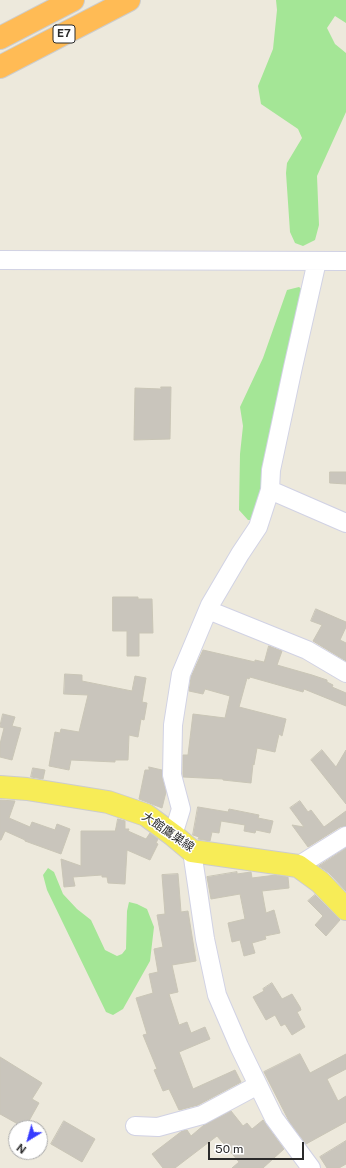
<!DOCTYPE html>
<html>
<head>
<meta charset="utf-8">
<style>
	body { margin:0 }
	#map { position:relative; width:346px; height:1168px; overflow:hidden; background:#ede9dc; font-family:"Public Sans",sans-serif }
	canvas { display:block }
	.north { position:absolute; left:8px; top:1120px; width:40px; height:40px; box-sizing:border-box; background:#fff; border:1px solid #aaa; border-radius:50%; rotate:217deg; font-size:11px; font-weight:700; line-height:16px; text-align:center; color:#2b2b2b }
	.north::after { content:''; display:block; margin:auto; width:14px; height:18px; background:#373cff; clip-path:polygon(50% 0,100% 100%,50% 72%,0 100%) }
	.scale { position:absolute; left:208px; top:1142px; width:96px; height:18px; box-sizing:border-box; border:2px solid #2b2b2b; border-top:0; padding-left:5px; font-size:12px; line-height:14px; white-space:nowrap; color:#2b2b2b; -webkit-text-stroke:3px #fff; paint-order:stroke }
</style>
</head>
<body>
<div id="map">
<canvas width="346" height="1168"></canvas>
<div class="north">N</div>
<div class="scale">50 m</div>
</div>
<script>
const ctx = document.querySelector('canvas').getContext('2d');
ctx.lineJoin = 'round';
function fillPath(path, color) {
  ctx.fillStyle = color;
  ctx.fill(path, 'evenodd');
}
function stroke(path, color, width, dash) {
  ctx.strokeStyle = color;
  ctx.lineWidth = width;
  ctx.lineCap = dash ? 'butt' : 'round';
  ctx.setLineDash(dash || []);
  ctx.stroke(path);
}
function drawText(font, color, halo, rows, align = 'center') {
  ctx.font = font + ' "Public Sans","Noto Sans JP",sans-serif';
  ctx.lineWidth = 3;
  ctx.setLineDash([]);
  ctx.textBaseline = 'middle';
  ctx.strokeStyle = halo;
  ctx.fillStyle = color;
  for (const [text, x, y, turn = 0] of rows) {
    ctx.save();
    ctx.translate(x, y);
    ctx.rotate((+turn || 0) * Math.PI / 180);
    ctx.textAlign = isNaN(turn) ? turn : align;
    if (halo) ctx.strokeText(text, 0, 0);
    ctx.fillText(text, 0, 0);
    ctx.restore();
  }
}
fillPath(new Path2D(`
	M276,0H346V23L335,16L327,28L335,44L346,53V112L317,176L319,225L315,240L303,246L295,243L290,232L286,173L287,163L302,138L298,129L261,104L258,86L273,49L277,10Z
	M299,287L304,291L255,520H248L239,510L240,454L243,426L240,407L263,358L287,290Z
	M48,868L54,872L63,894L77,909L91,920L105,950L117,956L122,954L126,949L127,911L129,902L137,904L147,909L154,927L150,961L123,1009L113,1015L106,1012L47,890L43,875Z`), '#a4e696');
const building = new Path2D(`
	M161,387H171L170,439L134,440L135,388L161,389Z
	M330,472H346V484L330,483Z
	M113,597H138V599H152L153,633H139V656H127V631H113Z
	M316,609L346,622V627L340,640L346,643V661L313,641L322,625L311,621Z
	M269,646L282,651L277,665L312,675L327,680V682L333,685L332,687L346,693V706L304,689L303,692L250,677L249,679L247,678L239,707L286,719L282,736L279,734L275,752L257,748L254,765L253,764L251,783L223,780V779L183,777V755H188L193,714L225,718L230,696L205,689L203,694L189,691L191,677L203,650L255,662V660L264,662Z
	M65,674L82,675V681L132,691L135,676L146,678L142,702L147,703L144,720L141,719L138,737L129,735L128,760H115V762L71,760L69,770L49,766L55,732L60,733L61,729L79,732L88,695L64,694Z
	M3,714L15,717L12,726L21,728L12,760L0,757V744L4,728L0,727V726Z
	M322,750L336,767L346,750V804L311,760Z
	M149,767L162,770V777L166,792L162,808L139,799L145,770H149Z
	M33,768L45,770L43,779L31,777Z
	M0,800L15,801L9,818L30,827L32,822L55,830L57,824L70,829L61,854L25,841V840L5,831L1,840H0Z
	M300,801L308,812L311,810L324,827L346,811V826L340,827L308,847L292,825L304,827L290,808Z
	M198,807L228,812L229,809L259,815L258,818L273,821L270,833L256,830L255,833L244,831L245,825L221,821L219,833L212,832L210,841L198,839L199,837L193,835Z
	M118,819L125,821V829H129L128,831L146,839L150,833L158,839L156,843L158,844L150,860L127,850L125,884L108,883L107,877H102V875L73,877L75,886L64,887L61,859L81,866V831H115Z
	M346,848V891L329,873L319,866Z
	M237,872V874L251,872L252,878L276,875L288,877L289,888L262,891L266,913L274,910L280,933L265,936L266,939L252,943L255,953L244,956L240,940L232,942L228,923L245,919L240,894L211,899L207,877Z
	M178,874L181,912L188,911L196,961L172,965L178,992L169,994L179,1025L187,1022L191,1033L205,1027L210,1039L179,1052L193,1089L235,1070L241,1082L198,1105L179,1110L169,1089L163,1091L154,1070L157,1069L143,1035L147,1034L136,998L153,993L149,974L158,972L154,949L163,947L157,915L165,914L162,875Z
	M315,895L340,920L326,936L315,925L323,916L308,901Z
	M272,983L282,999L292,994L300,1007L301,1010L297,1012L305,1027L292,1035L285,1024L281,1026L275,1015L266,1020L253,997L264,991L263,989Z
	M300,1054L310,1073L346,1054V1069L327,1079L338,1101L346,1096V1122L306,1144L290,1123L264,1072Z
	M0,1057L42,1083L32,1099L39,1103L25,1128L0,1114Z
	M231,1111L243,1126L247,1123L252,1129L263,1120L284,1149L263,1168H232L239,1162L217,1136L175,1168H163L152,1154L182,1131L187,1130L191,1136L204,1125Z
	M64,1121L95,1139L82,1162L51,1144Z
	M346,1141V1164L339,1168H327L320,1157Z`);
fillPath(building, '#c9c5bc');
stroke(building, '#c9c5b6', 1);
const minor = new Path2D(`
	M0,260L346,261
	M270,490L346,523
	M208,610L307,650L346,673
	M173,835L181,809L172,775L173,725L181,674L210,605L240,554L258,527L270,490L271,470L293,367L317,261
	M192,851L205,939L217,995L239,1046L274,1118L311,1168
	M298,866L346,836
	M135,1126L158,1127L202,1115L258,1085`);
const major = new Path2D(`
	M0,787L27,789L108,802L146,815L173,835L192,851L298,866L320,882L346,909`);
const highway = new Path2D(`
	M0,38L73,0
	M0,67L129,0`);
stroke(minor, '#d1d2e4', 20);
stroke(major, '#ccc', 24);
stroke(highway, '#ccc', 24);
stroke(minor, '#fff', 18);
stroke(major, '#f7ec57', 22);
stroke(highway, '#fb5', 22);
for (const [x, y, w] of [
	[64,34,22]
]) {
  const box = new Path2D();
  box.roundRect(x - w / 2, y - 9, w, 18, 3);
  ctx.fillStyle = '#fff';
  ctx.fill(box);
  stroke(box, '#2b2b2b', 1);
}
drawText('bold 11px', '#2b2b2b', null, [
	["E7",64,34]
]);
drawText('12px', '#2b2b2b', '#fff', [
	["大館鷹巣線",168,832,34]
]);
</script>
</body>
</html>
